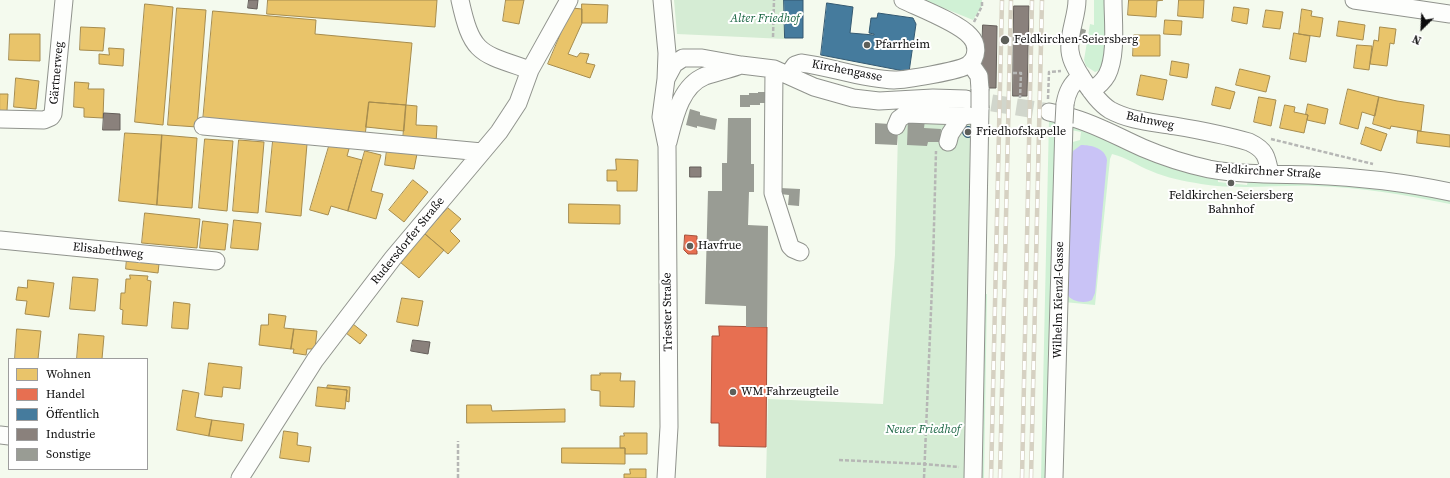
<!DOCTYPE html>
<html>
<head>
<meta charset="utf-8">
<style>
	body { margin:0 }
	#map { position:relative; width:1450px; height:478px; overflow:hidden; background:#f4faee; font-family:"Source Serif 4",serif }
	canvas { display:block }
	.legend { position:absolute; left:8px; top:358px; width:140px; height:112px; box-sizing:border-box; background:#fff; border:1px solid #9d9d9d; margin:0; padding:5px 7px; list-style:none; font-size:12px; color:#0b0b0b }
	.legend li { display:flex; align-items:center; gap:8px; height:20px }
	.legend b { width:20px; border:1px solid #9d9d9d }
	.north { position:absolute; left:1402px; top:8px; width:40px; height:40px; -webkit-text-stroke:3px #fff; paint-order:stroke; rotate:204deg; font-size:11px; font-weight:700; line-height:16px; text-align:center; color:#0b0b0b }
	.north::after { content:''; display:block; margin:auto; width:14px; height:18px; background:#0b0b0b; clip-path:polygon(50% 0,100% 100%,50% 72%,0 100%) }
</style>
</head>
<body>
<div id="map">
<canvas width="1450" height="478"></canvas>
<ul class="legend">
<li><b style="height:11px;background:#e9c46a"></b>Wohnen</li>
<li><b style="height:11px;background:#e76f51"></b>Handel</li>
<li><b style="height:11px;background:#457b9d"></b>Öffentlich</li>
<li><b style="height:11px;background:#8a817c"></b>Industrie</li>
<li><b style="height:11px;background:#999c94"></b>Sonstige</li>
</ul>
<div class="north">N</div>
</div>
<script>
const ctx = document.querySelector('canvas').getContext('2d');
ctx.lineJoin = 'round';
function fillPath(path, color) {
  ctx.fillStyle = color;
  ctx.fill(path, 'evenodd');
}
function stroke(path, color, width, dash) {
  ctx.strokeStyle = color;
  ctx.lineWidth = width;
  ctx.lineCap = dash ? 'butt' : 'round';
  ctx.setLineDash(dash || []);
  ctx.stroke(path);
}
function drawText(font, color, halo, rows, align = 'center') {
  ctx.font = font + ' "Source Serif 4",serif';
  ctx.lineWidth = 4;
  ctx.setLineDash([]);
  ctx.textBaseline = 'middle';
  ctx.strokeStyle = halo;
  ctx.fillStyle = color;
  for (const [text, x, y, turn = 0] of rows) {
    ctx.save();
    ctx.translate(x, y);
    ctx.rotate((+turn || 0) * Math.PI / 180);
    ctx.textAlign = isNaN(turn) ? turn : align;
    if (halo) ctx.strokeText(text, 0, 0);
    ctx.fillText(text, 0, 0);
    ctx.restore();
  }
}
fillPath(new Path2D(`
	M924,0H982V6L973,20Z
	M1094,0H1109L1108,56L1100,70L1095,72L1086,66L1084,60L1090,24L1094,25Z
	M1049,119L1058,122L1050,478H1041Z
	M1070,125L1218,177V182L1247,185L1248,180L1356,185L1450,198V204C1405,195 1360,187 1314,186C1276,185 1239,190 1201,184C1184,181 1167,178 1151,171C1138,166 1126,157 1112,154L1110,159L1095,305L1064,302L1069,143L1080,140L1081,132L1071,130Z
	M986,130H988L985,294H987L984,478H976Z`), '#d0f1d5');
fillPath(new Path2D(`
	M674,0H784L785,39L677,34Z
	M905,120L972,122L969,478H766L768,399L883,404L895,255L898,132L889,131V124Z`), '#d5ecd4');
fillPath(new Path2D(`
	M1081,145C1091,145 1105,148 1107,160L1095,293L1092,300C1085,304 1071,302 1067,294L1070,162L1073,151Z`), '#c9c3f6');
const homes = new Path2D(`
	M268,0H437L435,27L267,14Z
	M506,0H524L519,24L503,21Z
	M1129,0H1163L1157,1L1156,17L1128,15Z
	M1179,0H1204L1203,18L1178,16Z
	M145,4L173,7L163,125L135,122Z
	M582,4L608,5L607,23H582Z
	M1234,7L1249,9L1247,24L1232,21Z
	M177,8L206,10L197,127L168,125Z
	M572,8L582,9V23L568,54L577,57L580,53L589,54L586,63L595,65L590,78L548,64Z
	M1302,9L1312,11L1311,16L1323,18L1320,37L1299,34Z
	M1266,10L1283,12L1280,29L1263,27Z
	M213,11L316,20L315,34L412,43L406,105L369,102L365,136L203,121Z
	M1165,20L1182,21L1181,35L1164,34Z
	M1339,21L1365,25L1363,40L1337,36Z
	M81,27L105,28L103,51L80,50Z
	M1380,27L1396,29L1394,44L1390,43L1387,66L1370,64L1374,40L1378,41Z
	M1294,33L1310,36L1306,62L1290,59Z
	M10,34H40V61L9,60Z
	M1134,35H1160V56H1133Z
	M1357,45L1372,46L1369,70L1354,68Z
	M109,48L124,49L123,66L99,64V54L109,55Z
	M1172,61L1189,64L1187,78L1170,75Z
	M1240,69L1270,76L1266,92L1236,85Z
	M1141,75L1167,80L1163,100L1137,95Z
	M16,78L39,81L36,109L14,107Z
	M75,82L89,83L88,89H104L103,118L84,117V108L74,107Z
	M1216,87L1235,92L1230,109L1212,105Z
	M1348,89L1379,97L1375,116L1362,112L1358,129L1340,124Z
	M0,94H8L7,111H0Z
	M1259,97L1276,100L1271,126L1254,122Z
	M1379,97L1397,101L1424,105L1421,131L1391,126L1390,129L1373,124Z
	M369,102L406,105L404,131L366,127Z
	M1308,104L1328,109L1325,124L1307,120L1308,115L1306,114Z
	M406,105L417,106L416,125L437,126L436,143L403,140Z
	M1285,105L1295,107L1294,112L1308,115L1304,133L1280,128Z
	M1366,127L1387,134L1381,151L1361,144Z
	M1418,131L1450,135V147L1417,143Z
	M125,133L162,135L157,205L119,201Z
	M162,135L197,138L192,208L157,205Z
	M205,139L233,141L227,211L199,208Z
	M239,140L264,142L258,213L233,211Z
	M273,141L307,144L301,216L266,212Z
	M330,143L349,149L347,156L362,160L348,211L331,206L328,215L310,210Z
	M387,150L417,154L414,169L385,165Z
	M365,151L381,155L371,191L383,194L376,219L348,211Z
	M616,159L638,160L637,191H617V181H607V170H616Z
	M413,180L428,192L404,222L389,210Z
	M569,204L620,205V224L569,223Z
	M448,208L461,219L450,231L460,241L448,254L425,234Z
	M145,213L200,219L197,248L142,243Z
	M234,220L261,223L258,250L231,248Z
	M203,221L228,224L225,250L200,248Z
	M425,234L444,250L419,278L400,262Z
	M127,258L156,261V264H159L158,273L126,269Z
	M130,275L148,276L147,280L151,281L147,326L122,324L123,310L120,309L121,293H125L126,279H130Z
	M73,277L98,279L95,311L70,309Z
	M28,280L54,283L49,317L25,314L27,301L16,300L18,287L27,288Z
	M402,298L423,301L418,326L397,322Z
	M174,302L190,304L188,329L172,328Z
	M269,314L286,316L284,328L294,329L291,349L259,345L261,325H268Z
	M353,324L367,335L360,344L346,333Z
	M17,329L41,331L38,359H15Z
	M294,329L317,331L315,349H307L306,355L293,353L294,349H291Z
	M79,334L104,336L102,359H77Z
	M209,363L242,367L240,389L223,387L222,397L205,395Z
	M600,373H621L620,381H635L634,407L600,406V391L591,390V375H600Z
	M328,385L350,387L349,402L346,401L347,390L327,388Z
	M318,387L347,390L345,409L316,406Z
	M183,390L199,393L195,417L212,420L209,436L177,430Z
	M467,405H491L492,411L565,409V422L467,423Z
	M212,420L244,424L242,441L209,436Z
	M284,431L298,433L297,445L311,447L309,462L280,458Z
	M624,433H647V454H625V448H620V436H624Z
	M562,448H625V464L562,463Z
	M630,469H646V478H624V474H630Z`);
fillPath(homes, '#e9c46a');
stroke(homes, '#a68c4e', 1);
const shops = new Path2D(`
	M685,235L697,236V254H688L684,250Z
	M719,326L767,327L766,447L719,446V423H711L712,336H719Z`);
fillPath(shops, '#e76f51');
stroke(shops, '#a5513c', 1);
const public = new Path2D(`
	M784,0H803V38H785Z
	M827,3L853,7L850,33L874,35V34L869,33L871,18H877L878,13L913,18L916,24L909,72L821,55Z
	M962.5 132a5.5 5.5 0 1 1 11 0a5.5 5.5 0 1 1-11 0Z`);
fillPath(public, '#457b9d');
stroke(public, '#345971', 1);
const industry = new Path2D(`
	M249,0H258L257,9L248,8Z
	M1014,6H1029L1027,96H1013Z
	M983,25L997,26L996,88H981Z
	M104,113L120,114V130H103Z
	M690,167H701V177H690Z
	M413,340L430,342L428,354L411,351Z`);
fillPath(industry, '#8a817c');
stroke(industry, '#645e5a', 1);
fillPath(new Path2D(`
	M1080,28L1086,30L1084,38L1078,37Z
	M758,92H770V103H760V105H750V107H740V95H749V93H758Z
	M690,109L700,112V115L717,119L715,130L697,126V128L686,125Z
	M728,118H751V164H754V192H749L748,225L768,226L767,327H746V306L705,304L708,191H722V163H727Z
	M908,119L925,120L924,128L941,129L940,142H928L927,146L907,145Z
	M875,123L889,124V131L898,132L897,145L875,144Z
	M780,188L800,189L799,206L788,205L789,195L780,194Z`), '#999c94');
stroke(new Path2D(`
	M967,99L1049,112`), '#d1d6cc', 17, [17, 8]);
const minor = new Path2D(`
	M460,0C472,55 480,53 530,70
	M662,0L667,53L666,79L661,117L667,146L669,427L666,478
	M1077,0C1077,17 1068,33 1070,51C1071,62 1078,72 1084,81C1091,91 1099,103 1110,110C1130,121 1153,122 1175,126C1199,130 1225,135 1249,142C1266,150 1267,157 1270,174
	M1354,0L1450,14
	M970,63L979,76L980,89
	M774,69L773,193L790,246L793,249L800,252
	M788,75L795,65L801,63C832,67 862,79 894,80C905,80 959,71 968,65C978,58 978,44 970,36C959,23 920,8 903,0
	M666,79L674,64L683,58H702L741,65L774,69L814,87L853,98L879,101L933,98L966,99
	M1091,91C1097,87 1103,82 1107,75C1117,56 1113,21 1113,0
	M1065,104C1067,92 1071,84 1081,76
	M1049,112L1058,114
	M1070,117C1096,124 1118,137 1143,148C1164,157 1186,164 1209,169C1242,175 1275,174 1309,175C1356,177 1404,182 1450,192
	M0,119L44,120L51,117L53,114L64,0
	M203,126L482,152
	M896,126L899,119L906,114L962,116L979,114
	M668,142C674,119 680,86 705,76C716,72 727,70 738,66
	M948,142L950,134L962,116
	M0,240L216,261
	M0,435L9,436
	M240,478L315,360L393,258L499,132L518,103L530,70L569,0
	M973,478L980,108
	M1054,478L1064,123`);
stroke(minor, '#90938d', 19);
stroke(new Path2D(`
	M974,22L982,6V0
	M773,37L774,0
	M1013,73H1021L1020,98
	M1048,99L1049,72L1061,71
	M1271,139L1373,164
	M839,460L924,464L959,467
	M458,478V441
	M924,478L933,263L936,151`), '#b6b7b5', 2.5, [4, 2]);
stroke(minor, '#fdfefc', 17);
const rail = new Path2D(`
	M991,478L1002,0
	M1000,478L1011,0
	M1022,478L1032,0
	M1031,478L1042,0`);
stroke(rail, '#d6d1c2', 4.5);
stroke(rail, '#fff', 3, [9]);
const minorBridge = new Path2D(`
	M980,108V89
	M1064,123L1065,104`);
stroke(minorBridge, '#90938d', 19, []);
stroke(minorBridge, '#fdfefc', 17);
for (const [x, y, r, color] of [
	[1005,40,5,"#5d5f5a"],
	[867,45,4,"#5d5f5a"],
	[968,132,4,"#5d5f5a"],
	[1231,183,4,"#5d5f5a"],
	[690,246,4,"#5d5f5a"],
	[733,392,4,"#5d5f5a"]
]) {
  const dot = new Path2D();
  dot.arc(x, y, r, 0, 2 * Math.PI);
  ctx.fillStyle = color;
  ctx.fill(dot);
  stroke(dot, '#fff', 1.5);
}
drawText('italic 12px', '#1a6543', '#fff', [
	["Alter Friedhof",765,19],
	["Neuer Friedhof",923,430]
]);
drawText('12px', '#0b0b0b', '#fff', [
	["Feldkirchen-Seiersberg",1014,40],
	["Pfarrheim",875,45],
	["Friedhofskapelle",976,132],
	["Feldkirchen-Seiersberg",1231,196,"center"],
	["Bahnhof",1231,210,"center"],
	["Havfrue",698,246],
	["WM Fahrzeugteile",741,392]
], 'left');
drawText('12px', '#0b0b0b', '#fff', [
	["Kirchengasse",847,71,11],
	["Gärtnerweg",57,73,-85],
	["Bahnweg",1150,121,12],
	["Feldkirchner Straße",1268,172,3],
	["Rudersdorfer Straße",408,241,-51],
	["Elisabethweg",108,251,6],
	["Wilhelm Kienzl-Gasse",1059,300,-89],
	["Triester Straße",668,312,-91]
]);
</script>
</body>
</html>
